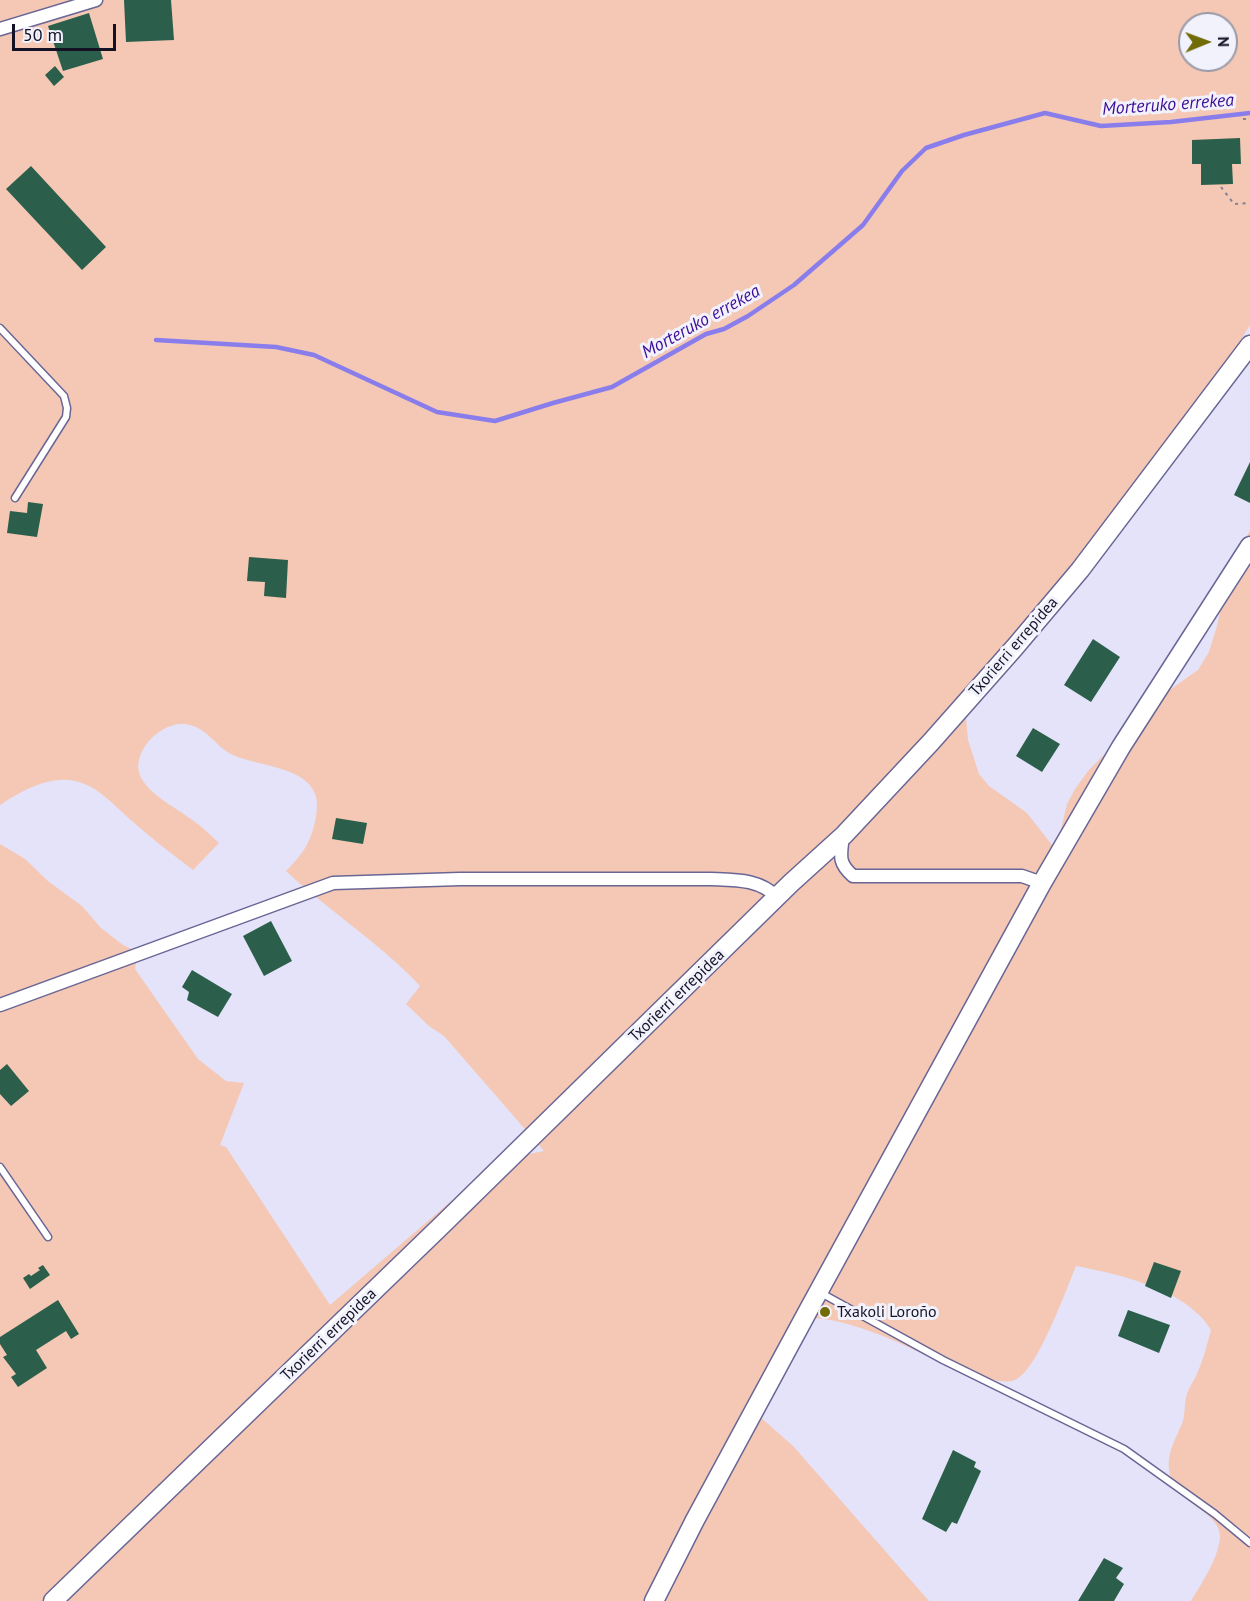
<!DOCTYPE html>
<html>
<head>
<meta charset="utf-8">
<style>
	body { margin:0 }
	#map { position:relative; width:1250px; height:1601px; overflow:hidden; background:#e4e3f9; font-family:"PT Sans",sans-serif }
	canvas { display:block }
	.north { position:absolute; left:1178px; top:12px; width:60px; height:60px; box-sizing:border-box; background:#f2f2fd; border:2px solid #9999a7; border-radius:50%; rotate:89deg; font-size:16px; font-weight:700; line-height:24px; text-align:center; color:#141325 }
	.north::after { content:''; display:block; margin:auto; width:21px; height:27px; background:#716c08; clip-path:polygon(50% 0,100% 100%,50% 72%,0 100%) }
	.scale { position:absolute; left:12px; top:24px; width:104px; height:27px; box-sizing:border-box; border:3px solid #141325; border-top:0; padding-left:8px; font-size:18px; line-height:21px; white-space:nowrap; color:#141325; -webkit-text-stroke:4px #f2f2fd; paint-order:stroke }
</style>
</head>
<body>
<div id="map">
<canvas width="1250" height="1601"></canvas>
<div class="north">N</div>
<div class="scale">50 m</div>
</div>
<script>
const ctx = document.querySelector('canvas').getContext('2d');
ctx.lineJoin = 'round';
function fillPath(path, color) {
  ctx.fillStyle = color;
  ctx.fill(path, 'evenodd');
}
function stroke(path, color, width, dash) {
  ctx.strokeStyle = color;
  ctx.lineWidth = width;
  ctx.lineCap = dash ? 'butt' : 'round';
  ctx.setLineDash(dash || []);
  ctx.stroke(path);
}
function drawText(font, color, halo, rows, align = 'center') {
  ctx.font = font + ' "PT Sans",sans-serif';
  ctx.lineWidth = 6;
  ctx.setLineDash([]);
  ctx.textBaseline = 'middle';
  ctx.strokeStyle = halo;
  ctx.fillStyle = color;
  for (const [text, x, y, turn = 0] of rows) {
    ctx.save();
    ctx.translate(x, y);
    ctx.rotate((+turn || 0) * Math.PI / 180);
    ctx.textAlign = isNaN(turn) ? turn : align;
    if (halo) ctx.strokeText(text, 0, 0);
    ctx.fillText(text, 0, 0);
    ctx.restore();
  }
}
fillPath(new Path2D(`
	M0,0H1250V325L1227,362L1189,409L1144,474L1092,537L1066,573L964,695L968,740L979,774L989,786L1027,813L1056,850L1067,804L1075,789L1088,771L1161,696L1198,670L1209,652L1217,626L1224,593L1237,557L1250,530V1601H1191C1202,1582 1217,1561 1220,1539C1223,1510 1172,1505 1169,1469C1167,1451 1177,1437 1183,1421C1185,1415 1184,1404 1187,1394C1189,1387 1194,1381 1197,1374C1203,1360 1207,1345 1211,1330C1188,1290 1119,1274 1076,1266C1066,1290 1039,1366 1017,1379C996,1392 912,1348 888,1338C865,1329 838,1319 813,1318L758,1415L794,1447L929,1601H0V844L25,859L49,882L82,906L101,928L123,945L138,952L135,969L198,1059L226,1081L244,1083L220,1145L226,1147L330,1305L506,1154H529L544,1151L444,1036L429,1026L406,1004L420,986C380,943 329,911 286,871C304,853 311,842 316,817C327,766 264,769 233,755C214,746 207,726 184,724C159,722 128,755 142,779C151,796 180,810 195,822C204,828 211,836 219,843L193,870C172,854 151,838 132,821C118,809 105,794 89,786C59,770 26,788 0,805ZM1190,24H1226V60H1190Z`), '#f4c8b4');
stroke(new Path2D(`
	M156,340L276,347L314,355L437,412L495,421L553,403L612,387L706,334L724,329L748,316L794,285L863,225L902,171L926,148L964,135L1045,113L1101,126L1171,122L1250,113`), '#897dec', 4.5);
fillPath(new Path2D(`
	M124,0H171L174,40L126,42Z
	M89,13L103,59L63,71L48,26Z
	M55,66L64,77L54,86L45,75Z
	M1240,138L1241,164H1232L1233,184L1201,185V164H1192V140Z
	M31,166L106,247L82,270L6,189Z
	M1250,462V503L1234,495Z
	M28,502L43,504L37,537L7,533L10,511L27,513Z
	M249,557L288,560L286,598L264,596L265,582L247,581Z
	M1093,639L1120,657L1091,702L1064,685Z
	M1033,728L1060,744L1042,772L1016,756Z
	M336,818L367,823L363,844L332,839Z
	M271,921L292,961L264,976L243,936Z
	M192,970L232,994L218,1017L187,1000L189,992L182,987Z
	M7,1064L29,1091L11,1106L0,1094V1070Z
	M1154,1262L1181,1271L1171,1298L1145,1286Z
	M43,1265L50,1275L30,1289L23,1278L29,1274L31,1276L40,1270L38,1268Z
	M58,1300L79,1334L71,1339L66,1331L36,1350L47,1368L18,1387L11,1377L16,1374L3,1357L7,1355L0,1344V1337Z
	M1128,1310L1170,1325L1159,1353L1118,1336Z
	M953,1450L976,1462L974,1467L981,1471L957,1524L952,1522L946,1532L922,1519Z
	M1104,1558L1123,1568L1116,1578L1124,1584L1114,1601H1078Z`), '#2b5f4b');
const lane = new Path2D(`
	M0,328L64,396L67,408L66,417L15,498
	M0,1167L48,1237
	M821,1293L943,1360L1124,1449L1215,1514L1250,1543`);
const street = new Path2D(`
	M0,29L96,0
	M843,835C841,855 837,862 853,876H1022L1042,883
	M0,1005L333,883L460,879H711C736,880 759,879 777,897`);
const secondary = new Path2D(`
	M53,1601L442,1225L791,883L844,835L931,742L1015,647L1080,570L1250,345
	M654,1601L695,1520L809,1309L1042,883L1121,747L1250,546`);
stroke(lane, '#696696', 9);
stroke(street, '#696696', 15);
stroke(secondary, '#696696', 21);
stroke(new Path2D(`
	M1243,119H1250
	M1221,187L1234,204L1250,203`), '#838296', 2, [3, 4.5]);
stroke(lane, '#fff', 6);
stroke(street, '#fff', 12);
stroke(secondary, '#fff', 18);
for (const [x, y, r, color] of [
	[825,1312,6,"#716c08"]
]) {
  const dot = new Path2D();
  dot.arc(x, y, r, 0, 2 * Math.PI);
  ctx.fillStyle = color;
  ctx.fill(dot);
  stroke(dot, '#f2f2fd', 2);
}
drawText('16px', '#141325', '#f2f2fd', [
	["Txorierri errepidea",1014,647,-49],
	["Txorierri errepidea",677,996,-44],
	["Txorierri errepidea",329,1335,-44]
]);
drawText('16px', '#141325', '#f2f2fd', [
	["Txakoli Loroño",837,1312]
], 'left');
drawText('italic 18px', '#3c0d96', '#f2f2fd', [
	["Morteruko errekea",1168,105,-4],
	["Morteruko errekea",701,322,-29]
]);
</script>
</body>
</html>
